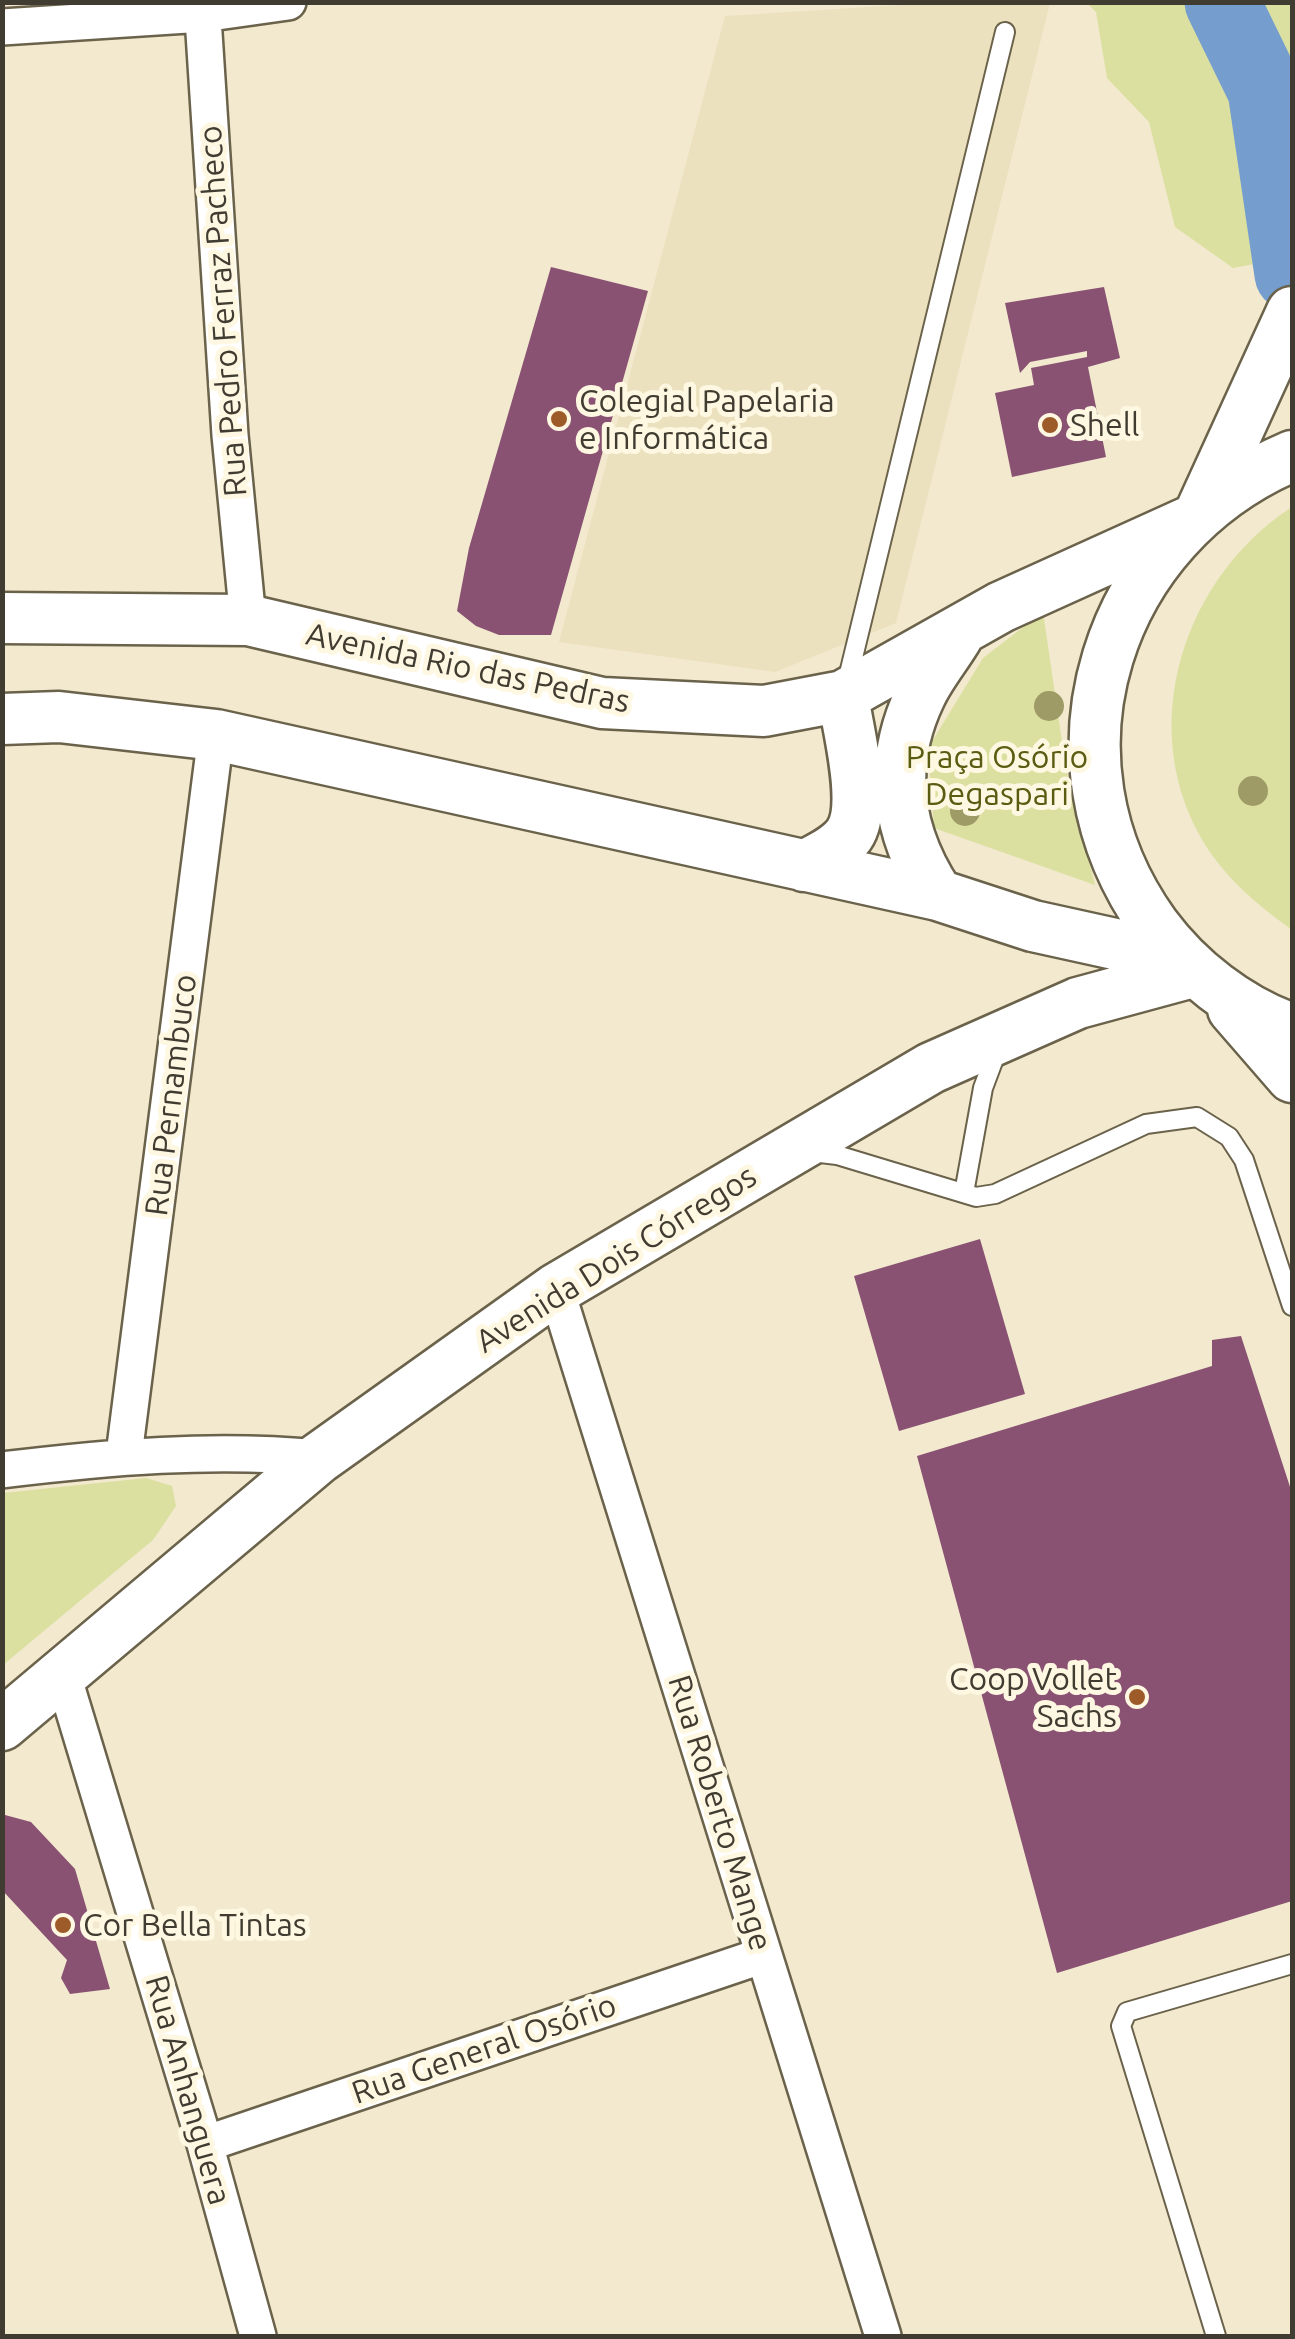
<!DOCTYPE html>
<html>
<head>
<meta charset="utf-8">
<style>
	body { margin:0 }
	#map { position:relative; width:1295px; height:2339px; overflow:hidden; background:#f2e9ce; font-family:Ubuntu,sans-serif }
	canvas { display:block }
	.frame { position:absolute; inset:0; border:5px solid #403c31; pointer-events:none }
</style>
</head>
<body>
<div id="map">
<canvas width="1295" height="2339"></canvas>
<div class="frame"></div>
</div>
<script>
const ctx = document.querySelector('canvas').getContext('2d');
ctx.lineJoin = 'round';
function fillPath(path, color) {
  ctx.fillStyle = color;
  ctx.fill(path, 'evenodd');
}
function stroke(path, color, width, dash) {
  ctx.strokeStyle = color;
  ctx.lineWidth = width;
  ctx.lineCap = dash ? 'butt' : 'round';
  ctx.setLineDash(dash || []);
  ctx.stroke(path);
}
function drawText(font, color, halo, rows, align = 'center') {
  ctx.font = font + ' Ubuntu,sans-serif';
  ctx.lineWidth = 10;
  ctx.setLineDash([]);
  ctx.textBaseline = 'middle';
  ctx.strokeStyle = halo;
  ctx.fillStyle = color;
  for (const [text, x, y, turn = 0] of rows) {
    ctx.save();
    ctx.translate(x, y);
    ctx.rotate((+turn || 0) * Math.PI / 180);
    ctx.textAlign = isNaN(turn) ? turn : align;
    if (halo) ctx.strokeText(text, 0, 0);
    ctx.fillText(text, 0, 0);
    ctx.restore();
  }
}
fillPath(new Path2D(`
	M933,3H1050L896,623L775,672L559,642L725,16Z`), '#ece1be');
fillPath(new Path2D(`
	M1087,3H1292V257L1233,268L1175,227L1149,122L1107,78L1096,12Z
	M1292,507V930C1265,910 1239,890 1218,863C1129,747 1176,582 1292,507Z
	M1043,612L1066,769L1095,885L934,828L928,748L983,658Z
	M146,1478L172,1486L176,1506L153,1540L3,1665V1493Z`), '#dbe0a1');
stroke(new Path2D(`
	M1222,2L1265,90L1292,274`), '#759ecf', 75);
fillPath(new Path2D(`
	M551,267L648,291L551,635H499L476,626L457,611L469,548Z
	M1104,287L1120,358L1088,367L1106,457L1012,477L995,393L1034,385L1031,368L1087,357V351L1030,362L1020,373L1005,303Z
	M980,1239L1025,1394L899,1431L854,1276Z
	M1241,1336L1292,1493V1901L1057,1973L917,1456L1212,1366V1340Z
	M5,1815L31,1822L75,1869L110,1989L70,1994L61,1978L67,1960L2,1890Z`), '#895272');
const lane = new Path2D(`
	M847,682L1005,32
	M812,1152L837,1155L976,1197L995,1194L1146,1124L1197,1117L1229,1137L1244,1160L1292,1306
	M964,1193L983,1088L998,1048
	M1216,2336L1121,2026L1127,2012L1292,1964`);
const street = new Path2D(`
	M202,2L230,435L248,620
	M2,27L203,14L288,2
	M556,1289L883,2336
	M124,1455L216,735
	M2,1470C109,1457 213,1448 319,1458
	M62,1672L205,2144L258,2336
	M205,2144L764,1955`);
const secondary = new Path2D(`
	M1292,456C1106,535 1033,757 1154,925C1188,971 1238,1010 1292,1029
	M1201,511L1292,312
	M2,618L248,620L602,703L764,711L843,696L1001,607L1191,521
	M2,719L59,717L216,735L938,895L1033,926L1183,959
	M804,866C819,858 838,850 849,835C869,806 848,731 843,696
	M938,895C897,833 887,765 920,696C929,676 945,657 957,637
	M1233,1009L1292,1077
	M2,1725L319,1458L556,1289L931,1068L1078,1003L1196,971`);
stroke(lane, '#6a624a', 22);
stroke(street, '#6a624a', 40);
stroke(secondary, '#6a624a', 55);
stroke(lane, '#fff', 18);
stroke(street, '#fff', 35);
stroke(secondary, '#fff', 50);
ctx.fillStyle = '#9e9b67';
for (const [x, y] of [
	[1049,706],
	[1253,791],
	[965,811]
]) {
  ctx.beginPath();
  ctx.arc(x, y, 15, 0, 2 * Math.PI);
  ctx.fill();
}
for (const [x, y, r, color] of [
	[559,419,10,"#9e5b2a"],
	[1050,425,10,"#9e5b2a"],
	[1137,1697,10,"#9e5b2a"],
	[63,1925,10,"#9e5b2a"]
]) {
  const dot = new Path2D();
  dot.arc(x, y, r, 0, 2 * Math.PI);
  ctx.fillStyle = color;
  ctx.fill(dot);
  stroke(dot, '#fef7e1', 4);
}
drawText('32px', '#403c31', '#fef7e1', [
	["Rua Pedro Ferraz Pacheco",223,311,-94],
	["Avenida Rio das Pedras",468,668,12],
	["Rua Pernambuco",171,1095,-83],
	["Avenida Dois Córregos",616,1259,-32],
	["Rua Roberto Mange",720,1813,73],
	["Rua General Osório",484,2049,-19],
	["Rua Anhanguera",188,2090,74]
]);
drawText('32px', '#403c31', '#fef7e1', [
	["Colegial Papelaria",579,401],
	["e Informática",579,438],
	["Shell",1070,425],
	["Coop Vollet",1117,1679,"right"],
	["Sachs",1117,1716,"right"],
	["Cor Bella Tintas",83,1925]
], 'left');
drawText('32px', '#5a5c12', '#fef7e1', [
	["Praça Osório",997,757],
	["Degaspari",997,794]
]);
</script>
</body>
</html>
